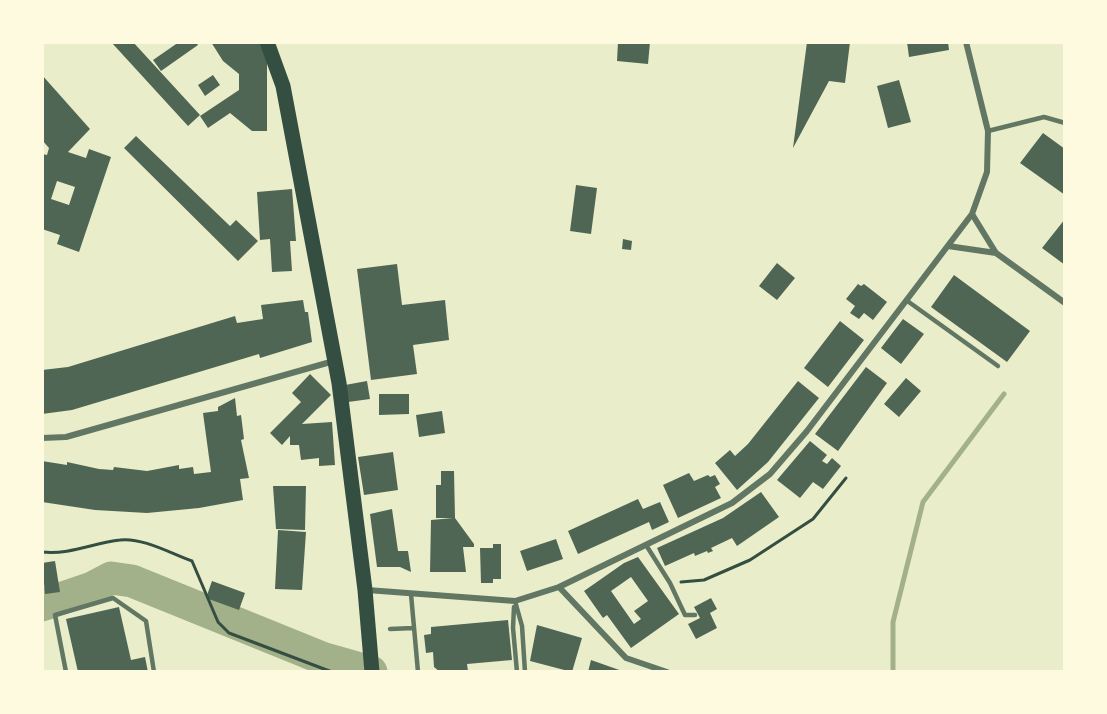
<!DOCTYPE html>
<html>
<head>
<meta charset="utf-8">
<style>
	body { margin:0 }
	#map { position:relative; width:1107px; height:714px; overflow:hidden; background:#e9edc9; font-family:"DM Sans",sans-serif }
	canvas { display:block }
	.frame { position:absolute; inset:0; border:44px solid #fefae0; pointer-events:none }
</style>
</head>
<body>
<div id="map">
<canvas width="1107" height="714"></canvas>
<div class="frame"></div>
</div>
<script>
const ctx = document.querySelector('canvas').getContext('2d');
ctx.lineJoin = 'round';
function stroke(path, color, width, dash) {
  ctx.strokeStyle = color;
  ctx.lineWidth = width;
  ctx.lineCap = dash ? 'butt' : 'round';
  ctx.setLineDash(dash || []);
  ctx.stroke(path);
}
function fillPath(path, color) {
  ctx.fillStyle = color;
  ctx.fill(path, 'evenodd');
}
stroke(new Path2D(`
	M893,672V622L923,502L1004,394`), '#a3b18a', 5);
stroke(new Path2D(`
	M42,605L92,588L111,578L132,581L322,658L371,672`), '#a3b18a', 33);
fillPath(new Path2D(`
	M133,42L200,115L188,126L112,43Z
	M179,42H196L198,45L161,71L153,60Z
	M211,42H263L267,48V131H252L230,113L208,128L200,116L239,90V74L223,61Z
	M618,42H650L648,64L617,61Z
	M807,42H850L845,83L829,81L793,148Z
	M907,42H948L949,50L909,57Z
	M42,75L90,129L68,152L86,158L89,149L111,157L79,252L57,244L60,235L42,229V154L47,155L49,148L42,140ZM57,181L75,187L69,205L51,199Z
	M213,75L220,85L205,96L198,85Z
	M899,80L911,122L888,128L877,86Z
	M1043,133L1065,149V195L1020,163Z
	M136,136L230,226L236,220L258,241L238,261L124,148Z
	M576,185L597,188L591,234L570,231Z
	M292,189L296,241H290L292,271L272,272L270,239L260,240L257,192Z
	M1065,219V265L1042,248Z
	M623,239L632,241L631,250L622,249Z
	M777,263L795,278L777,300L759,286Z
	M397,264L402,305L445,300L449,340L413,345L417,374L371,380L357,269Z
	M954,275L1030,331L1007,362L931,307Z
	M858,284L861,286L864,284L887,302L873,320L864,313L859,319L850,313L855,306L846,299Z
	M303,300L305,312H308L312,342L260,358L259,354L72,410L42,414V370L68,367L235,316L237,323L263,319L261,305Z
	M903,319L924,334L901,364L881,348Z
	M840,321L864,340L828,387L804,368Z
	M866,367L887,383L838,451L815,434Z
	M310,374L331,395L302,424L332,422L335,465L319,466V458L301,460L299,445H290V436L282,445L270,433L301,402L292,393Z
	M906,378L921,391L899,417L884,404Z
	M367,381L370,399L348,402L345,385Z
	M798,381L819,398L768,462L737,490L715,463L730,450L735,456L748,444Z
	M379,394H409V414L379,415Z
	M235,398L237,416L241,415L244,439L241,440L249,478L240,479L243,500L199,508L147,513L95,510L42,502V461L67,465V462L99,469L113,470L114,467L147,471L179,465V469L193,467L194,474L211,472L203,413L218,411V407Z
	M442,411L445,433L419,437L416,415Z
	M810,441L827,455L822,461L827,464L832,458L841,466L823,489L813,482L800,498L777,480Z
	M393,452L398,490L364,495L358,457Z
	M441,471H454L455,518L474,544V547H463L466,572H430L431,520L453,518H436V485H441Z
	M689,473L694,481L708,475L710,477L715,475L720,484L715,487L721,498L678,518L663,485Z
	M273,486H306L305,530L276,529Z
	M761,492L779,517L737,546L732,538L711,548L713,551L708,553L707,551L695,556L694,553L665,566L657,548L723,518Z
	M638,499L643,509L660,502L669,522L652,530L649,522L578,554L568,531Z
	M392,509L398,551H408L411,572L400,567H377L370,514Z
	M278,530L306,532L302,590L275,589Z
	M556,539L563,559L527,571L520,551Z
	M493,544H501V579H493V583H481L480,548H493Z
	M638,557L679,614L631,648L607,615L603,618L584,591L624,563ZM631,577L648,601L634,611L641,619L634,624L611,591Z
	M55,561L60,592L45,594L42,563Z
	M212,581L245,593L239,610L206,598Z
	M711,598L717,609L710,613L717,628L696,639L688,624L700,618L694,607Z
	M119,607L131,660L145,657L148,672H78L66,619Z
	M508,620L512,660L467,664L468,671L440,672L434,667L433,652L426,653L424,635L431,634V627Z
	M537,625L582,638L572,672L530,661Z
	M591,660L625,672H588Z`), '#4f6655');
stroke(new Path2D(`
	M42,552C70,555 93,543 120,540C142,537 172,554 192,561L218,622L229,633L332,672
	M681,582L704,580L750,560L813,519L846,478`), '#344e41', 3);
stroke(new Path2D(`
	M988,131L1044,117L1065,123
	M906,300L998,366
	M646,545L670,583L685,615H695
	M411,594L418,672
	M515,601L522,626L525,672
	M514,607L513,628L517,672
	M390,629L414,628
	M66,672L55,615L113,598L146,621L154,672`), '#617663', 4.5);
stroke(new Path2D(`
	M972,214L996,253L1065,303
	M948,246L996,253
	M42,438L66,437L334,361
	M559,587L626,658L667,672
	M367,590L515,601L559,587L732,503L770,474L807,431L972,214L987,172L988,131L966,42`), '#617663', 6);
stroke(new Path2D(`
	M267,42L283,86L339,383L365,590L372,672`), '#344e41', 15);
</script>
</body>
</html>
